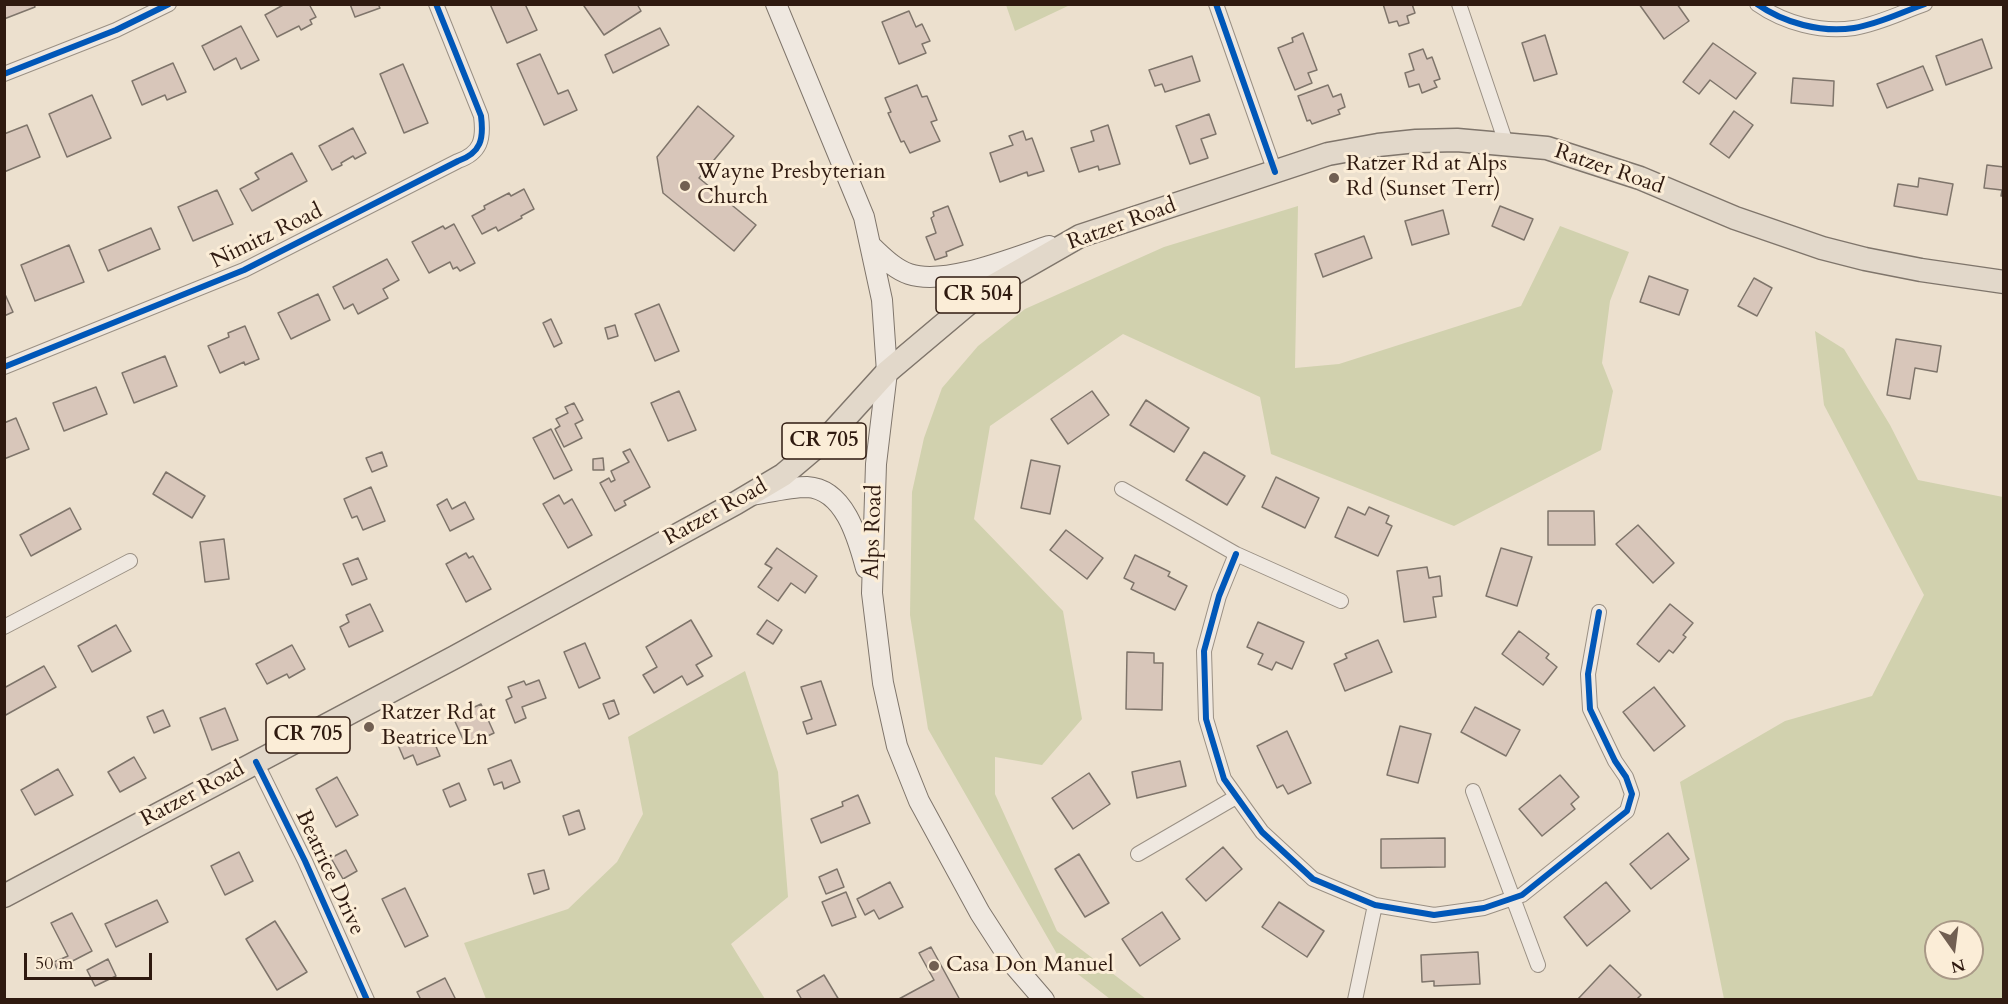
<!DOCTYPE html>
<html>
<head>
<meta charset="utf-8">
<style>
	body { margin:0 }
	#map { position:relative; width:2008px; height:1004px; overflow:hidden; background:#ece0ce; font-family:Cardo,serif }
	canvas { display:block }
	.frame { position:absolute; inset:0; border:6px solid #2f1a10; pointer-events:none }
	.north { position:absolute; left:1924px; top:920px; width:60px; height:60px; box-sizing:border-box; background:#fbedd7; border:2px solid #a99987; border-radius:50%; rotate:166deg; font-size:16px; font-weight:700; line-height:24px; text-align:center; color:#2f1a10 }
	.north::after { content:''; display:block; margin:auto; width:21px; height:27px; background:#715f52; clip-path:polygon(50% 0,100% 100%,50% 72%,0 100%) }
	.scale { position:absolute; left:24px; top:953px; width:128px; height:27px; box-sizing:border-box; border:3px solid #2f1a10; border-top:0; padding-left:8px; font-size:18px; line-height:21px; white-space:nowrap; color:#2f1a10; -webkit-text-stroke:4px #fbedd7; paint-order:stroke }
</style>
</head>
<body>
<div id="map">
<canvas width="2008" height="1004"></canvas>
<div class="frame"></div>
<div class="north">N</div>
<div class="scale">50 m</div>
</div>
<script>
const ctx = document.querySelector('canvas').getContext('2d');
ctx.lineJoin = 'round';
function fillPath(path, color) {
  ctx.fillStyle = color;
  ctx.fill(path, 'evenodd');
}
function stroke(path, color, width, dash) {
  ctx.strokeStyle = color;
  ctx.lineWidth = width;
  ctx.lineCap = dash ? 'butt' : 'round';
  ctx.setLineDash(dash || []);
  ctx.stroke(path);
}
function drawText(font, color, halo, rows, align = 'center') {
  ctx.font = font + ' Cardo,serif';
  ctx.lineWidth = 6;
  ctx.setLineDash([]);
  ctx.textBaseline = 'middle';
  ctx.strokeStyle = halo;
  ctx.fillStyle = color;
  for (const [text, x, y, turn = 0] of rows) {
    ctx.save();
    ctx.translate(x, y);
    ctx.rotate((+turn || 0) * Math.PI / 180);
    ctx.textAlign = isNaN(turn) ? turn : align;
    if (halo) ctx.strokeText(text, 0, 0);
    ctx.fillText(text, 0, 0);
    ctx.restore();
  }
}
fillPath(new Path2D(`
	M1006,5V4L1070,5L1015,31Z
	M1298,206L1295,368L1339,364L1521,306L1560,226L1629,252L1610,301L1602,363L1613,391L1601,450L1454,526L1271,454L1260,397L1123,334L990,426L974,519L1063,611L1082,719L1042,765L995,757V794L1057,931L1146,999H1110L1061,961L928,729L910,615L912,492L924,438L942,388L978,346L1025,309L1164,247Z
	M1815,331L1844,349L1890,425L1918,480L2003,497V999H1724L1680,782L1785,721L1872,696L1924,595L1824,405ZM1936,932H1972V968H1936Z
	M745,671L778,772L788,897L731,944L765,999H486L464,943L568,909L617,862L643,814L628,737Z`), '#d1d1ae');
const building = new Path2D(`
	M4,4H34L35,7L4,19Z
	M285,4H309L316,17L310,20L312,24L301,30L299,26L277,37L265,15Z
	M350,4H378L380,8L355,17Z
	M490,4H525L537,30L507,43Z
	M587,4H637L641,11L604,35L584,6Z
	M1383,4H1412L1415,13L1407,16L1409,23L1399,26L1397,21L1389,23Z
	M1639,4H1677L1689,21L1664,39Z
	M909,11L916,27L922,24L930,41L922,44L926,53L899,64L882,22Z
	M241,26L259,60L241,69L236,58L214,70L202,46Z
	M660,28L669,45L613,73L605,55Z
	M1303,33L1317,70L1308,73L1312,83L1295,90L1278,48L1293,42L1292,38Z
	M1545,35L1557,74L1534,81L1522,43Z
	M1982,39L1992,68L1946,85L1936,56Z
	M1713,43L1756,73L1736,99L1710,80L1699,94L1683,82Z
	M1423,49L1427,59L1432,57L1440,79L1434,81L1437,87L1422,93L1419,84L1409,87L1405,73L1414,70L1409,54Z
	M540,54L558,94L568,90L577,110L544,125L517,64Z
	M1192,56L1200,81L1165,92L1162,84L1155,86L1149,70Z
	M173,63L186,92L167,100L165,95L142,105L132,81Z
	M403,64L428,123L404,133L380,74Z
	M1923,66L1933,90L1887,108L1877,84Z
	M1793,78L1834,81L1833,106L1791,103Z
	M917,85L922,97L927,96L937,120L931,122L940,141L910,153L904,141L901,142L888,113L891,112L885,98Z
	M1328,85L1333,97L1341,94L1345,107L1338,110L1340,114L1312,124L1310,120L1307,121L1298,96Z
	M92,95L111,138L67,157L49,114Z
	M698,106L734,136L699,178L756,225L734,251L663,193L657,157Z
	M1734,111L1753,125L1729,158L1710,144Z
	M1209,114L1216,134L1201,139L1208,158L1190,164L1176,126Z
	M27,125L40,157L4,172V134Z
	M1108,125L1120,164L1099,170L1098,166L1079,172L1071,148L1094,141L1091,131Z
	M353,128L366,153L355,159L353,156L341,163L342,165L332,170L319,146Z
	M1023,131L1026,140L1032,138L1044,171L1028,176L1027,172L1000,182L990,153L1013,145L1009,136Z
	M292,153L307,181L252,211L240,189L259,179L255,173Z
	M1987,165L2004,167V196H2001L2002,190L1984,188Z
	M1919,178L1953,184L1947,215L1894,206L1898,184L1918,187Z
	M524,189L534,209L521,216L522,218L498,231L496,227L482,234L472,216L485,209L484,206L509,193L511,196Z
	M217,190L233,224L193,241L178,207Z
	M948,206L963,245L946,252L947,256L935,260L926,237L936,233L931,218L934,216L933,212Z
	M1500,206L1533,219L1524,240L1492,226Z
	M1443,210L1449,234L1412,245L1405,221Z
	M454,224L475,263L460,271L457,267L453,269L450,262L429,273L412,242L443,226L445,229Z
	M151,228L160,249L108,271L99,250Z
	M1364,236L1372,258L1323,277L1315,254Z
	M69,245L84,282L35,301L21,265Z
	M387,259L399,280L383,289L388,298L358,314L353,304L344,309L333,287Z
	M1649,276L1688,290L1679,315L1640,302Z
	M1754,278L1772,288L1757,316L1738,306Z
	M4,292L13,312L4,316Z
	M318,294L330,320L291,339L278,313Z
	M659,304L679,351L655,361L635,314Z
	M551,319L562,343L554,347L543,323Z
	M615,325L618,336L608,339L605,328Z
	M245,326L259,359L245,365L244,362L220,373L208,346L229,337L228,333Z
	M1896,339L1941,346L1937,372L1915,368L1910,399L1887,395Z
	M165,356L177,386L134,403L122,373Z
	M96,387L107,414L64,431L53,403Z
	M679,391L696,430L668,441L651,403Z
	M1092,391L1109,415L1068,444L1051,419Z
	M1146,400L1189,428L1174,452L1130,425Z
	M574,403L583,420L575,424L582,438L564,447L555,429L560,426L556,419L568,413L565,407Z
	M16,418L29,449L4,459V423Z
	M551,429L572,470L554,479L533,438Z
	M630,449L650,487L624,501L626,505L615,511L600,483L609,478L611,482L615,480L611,471L629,462L623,452Z
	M382,452L387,466L372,472L366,458Z
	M1204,452L1245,476L1227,505L1186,480Z
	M603,458L604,470H593V459Z
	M1031,460L1060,466L1050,514L1021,508Z
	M166,472L205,496L192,518L153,494Z
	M1276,477L1319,498L1305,528L1262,507Z
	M371,487L385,521L363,530L357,516L352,518L344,499Z
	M559,495L564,504L572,499L592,535L568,548L543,504Z
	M447,499L452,509L465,502L474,519L450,531L437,505Z
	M1348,507L1365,515L1369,507L1389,516L1386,523L1392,526L1378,556L1335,537Z
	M70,508L81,529L31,556L20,535Z
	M1548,511H1594L1595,545H1548Z
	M1638,525L1674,563L1653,583L1616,544Z
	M1066,530L1103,558L1087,579L1050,550Z
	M224,539L229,579L205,582L200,542Z
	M777,548L817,576L805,593L791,583L778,601L758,587L772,568L765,564Z
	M1501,548L1532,557L1517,606L1486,596Z
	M466,553L469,558L473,556L491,589L466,602L446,564Z
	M1135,555L1170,572L1168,576L1187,586L1175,610L1131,589L1134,583L1124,578Z
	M358,558L367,579L352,585L343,564Z
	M1427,567L1429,578L1440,576L1442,596L1433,597L1436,617L1404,622L1397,571Z
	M370,604L383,631L349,647L340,627L349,622L346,615Z
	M1670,604L1693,623L1683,635L1686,637L1673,653L1669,650L1659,662L1637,644Z
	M691,620L712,656L696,665L703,676L687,685L682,676L654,693L643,675L657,667L646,647Z
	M767,620L782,630L773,644L757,634Z
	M1258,622L1304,642L1292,669L1276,662L1272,670L1258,664L1263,654L1247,647Z
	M116,625L131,651L92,672L78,646Z
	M1519,631L1549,654L1546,658L1557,667L1543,685L1502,654Z
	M1378,640L1392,672L1345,691L1334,664L1347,658L1345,654Z
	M585,643L600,678L579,688L564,652Z
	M292,645L305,669L289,678L287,674L267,684L256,664Z
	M1127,652L1154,653V663H1163L1162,710L1126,709Z
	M44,666L56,687L4,716V688Z
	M539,680L546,698L522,707L526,718L515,723L506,700L512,697L508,687L524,681L526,685Z
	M821,681L836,725L807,734L803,722L812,719L801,687Z
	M1654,687L1685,726L1654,751L1623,712Z
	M614,700L619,714L609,719L603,704Z
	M481,704L494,733L466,746L453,717Z
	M1475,707L1520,730L1506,756L1461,732Z
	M225,708L238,740L212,750L200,718Z
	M163,710L170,726L154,733L147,717Z
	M1400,726L1431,734L1418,783L1387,775Z
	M1287,731L1311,783L1288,794L1283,785L1277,788L1257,746Z
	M430,732L440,756L417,765L413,755L404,759L398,745Z
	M134,757L146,778L120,792L108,772Z
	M511,760L520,782L504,789L502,782L494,785L488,769Z
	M1180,761L1186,786L1137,798L1132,772Z
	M58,769L73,795L35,815L21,790Z
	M1089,773L1110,804L1073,829L1052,798Z
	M1560,775L1579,797L1571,804L1575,809L1542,836L1519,809Z
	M337,777L358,815L336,827L316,789Z
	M459,783L466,800L450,807L443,790Z
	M858,795L870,823L821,843L811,819L843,806L842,802Z
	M579,810L585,829L569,835L563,816Z
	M1668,833L1689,859L1651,889L1630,864Z
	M1445,838V867L1381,868V839Z
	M1223,847L1242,869L1206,901L1186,879Z
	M346,850L357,871L343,879L331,858Z
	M239,852L253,881L225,895L211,866Z
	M1079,854L1109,903L1085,917L1055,869Z
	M837,869L844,887L826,894L819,877Z
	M544,870L549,889L534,894L528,874Z
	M890,882L903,907L879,919L874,910L865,915L857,899Z
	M1606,882L1630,911L1587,946L1564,917Z
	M405,888L428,936L405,947L382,899Z
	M846,892L856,917L832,926L822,902Z
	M157,900L168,922L116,947L105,924Z
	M1279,902L1324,931L1307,957L1262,927Z
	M1162,912L1180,939L1140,966L1122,939Z
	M72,913L92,951L57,969L54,962L68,956L51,923Z
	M275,921L307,972L277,990L246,939Z
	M931,947L960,1000H897L934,980L919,953Z
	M1478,952L1480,984L1434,986V981L1422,982L1421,955Z
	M108,959L116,976L95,986L87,970Z
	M1610,965L1641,995L1636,1000H1577Z
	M824,975L839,1000H802L797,991Z
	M445,978L456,1000H421L417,992Z`);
fillPath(building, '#d8c6ba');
stroke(building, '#7f756b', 1.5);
const street = new Path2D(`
	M1216,4L1275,172
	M1459,4L1506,143
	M1757,4C1784,23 1821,33 1854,28C1879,24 1902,12 1925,4
	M4,74L116,30L169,4
	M4,367L244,270L458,161C481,153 484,139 481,116L436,4
	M1122,489L1236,554L1341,601
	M1236,554L1219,596L1204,651L1206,719L1224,779L1262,832L1313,879L1375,905L1434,915L1484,908L1522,895L1627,811L1632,794L1626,777L1615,761L1590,709L1588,674L1599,612
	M4,627L130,561
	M256,762L305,861L367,1000
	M1473,791L1538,965
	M1138,854L1236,797
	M1355,1000L1375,905`);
const secondary = new Path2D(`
	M776,4L864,217L882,300L887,372L876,464L872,593L883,683L897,746L919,801L980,913L1013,964L1044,1000
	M871,246C882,256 894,269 909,274C945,286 1013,258 1049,246
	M752,495C770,492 790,487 807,487C845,489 858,539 866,568`);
const primary = new Path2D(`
	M4,896L455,657L736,503L783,475L828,437L887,372L982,292L1080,236L1328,154L1378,145L1416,141L1457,140L1547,148L1640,178L1735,218L1822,248L1865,259L1921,270L2004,282`);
stroke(street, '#9a9084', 16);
stroke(secondary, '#7f756b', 22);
stroke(primary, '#7f756b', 25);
stroke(street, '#efe8e0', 14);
stroke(secondary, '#efe8e0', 20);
stroke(primary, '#e2d8ca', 22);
stroke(new Path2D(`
	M1216,4L1275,172
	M1757,4C1784,23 1821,33 1854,28C1879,24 1902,12 1925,4
	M4,74L116,30L169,4
	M4,367L244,270L458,161C481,153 484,139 481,116L436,4
	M1236,554L1219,596L1204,651L1206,719L1224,779L1262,832L1313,879L1375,905L1434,915L1484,908L1522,895L1627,811L1632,794L1626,777L1615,761L1590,709L1588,674L1599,612
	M256,762L305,861L367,1000`), '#0057b8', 6);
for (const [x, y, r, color] of [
	[1334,178,6,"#715f52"],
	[685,186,6,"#715f52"],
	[369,727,6,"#715f52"],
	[934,966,6,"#715f52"]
]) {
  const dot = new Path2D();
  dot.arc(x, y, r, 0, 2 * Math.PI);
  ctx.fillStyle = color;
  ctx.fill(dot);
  stroke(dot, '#fbedd7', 2);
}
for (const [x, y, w] of [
	[978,295,84],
	[824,441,84],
	[308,735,84]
]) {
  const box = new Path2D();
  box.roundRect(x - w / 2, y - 18, w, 36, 4.5);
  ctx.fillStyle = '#fbedd7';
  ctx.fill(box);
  stroke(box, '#2f1a10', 1.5);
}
drawText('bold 21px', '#2f1a10', null, [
	["CR 504",978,295],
	["CR 705",824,441],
	["CR 705",308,735]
]);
drawText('22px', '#2f1a10', '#fbedd7', [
	["Ratzer Rd at Alps",1346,165],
	["Rd (Sunset Terr)",1346,190],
	["Wayne Presbyterian",697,173],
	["Church",697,198],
	["Ratzer Rd at",381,714],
	["Beatrice Ln",381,739],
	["Casa Don Manuel",946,966]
], 'left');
drawText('22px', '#2f1a10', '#fbedd7', [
	["Ratzer Road",1609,170,19],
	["Ratzer Road",1122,225,-20],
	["Nimitz Road",267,237,-26],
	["Ratzer Road",716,513,-29],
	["Alps Road",874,532,-88],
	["Ratzer Road",193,795,-28],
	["Beatrice Drive",329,873,65]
]);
</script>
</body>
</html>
